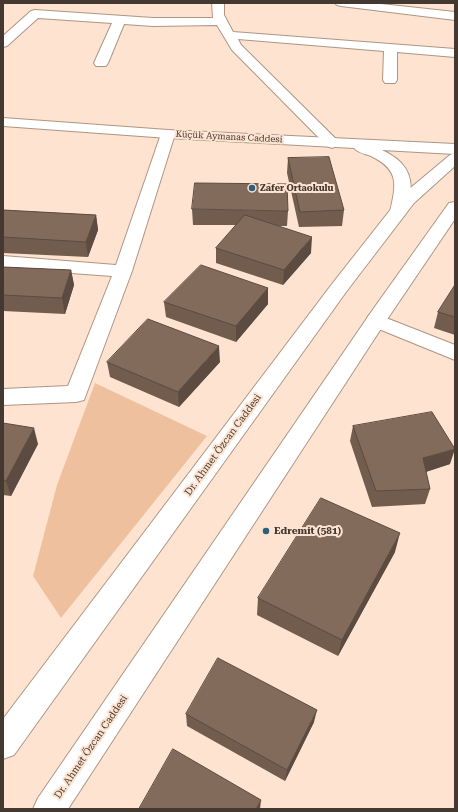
<!DOCTYPE html>
<html>
<head>
<meta charset="utf-8">
<style>
	body { margin:0 }
	#map { position:relative; width:458px; height:812px; overflow:hidden; background:#fee3d0; font-family:"Roboto Serif",serif }
	canvas { display:block }
	.frame { position:absolute; inset:0; border:4px solid #433931; pointer-events:none }
</style>
</head>
<body>
<div id="map">
<canvas width="458" height="812"></canvas>
<div class="frame"></div>
</div>
<script>
const ctx = document.querySelector('canvas').getContext('2d');
ctx.lineJoin = 'round';
function fillPath(path, color) {
  ctx.fillStyle = color;
  ctx.fill(path, 'evenodd');
}
function stroke(path, color, width, dash) {
  ctx.strokeStyle = color;
  ctx.lineWidth = width;
  ctx.lineCap = dash ? 'butt' : 'round';
  ctx.setLineDash(dash || []);
  ctx.stroke(path);
}
function drawText(font, color, halo, rows, align = 'center') {
  ctx.font = font + ' "Roboto Serif",serif';
  ctx.lineWidth = 4;
  ctx.setLineDash([]);
  ctx.textBaseline = 'middle';
  ctx.strokeStyle = halo;
  ctx.fillStyle = color;
  for (const [text, x, y, turn = 0] of rows) {
    ctx.save();
    ctx.translate(x, y);
    ctx.rotate((+turn || 0) * Math.PI / 180);
    ctx.textAlign = isNaN(turn) ? turn : align;
    if (halo) ctx.strokeText(text, 0, 0);
    ctx.fillText(text, 0, 0);
    ctx.restore();
  }
}
fillPath(new Path2D(`
	M95,383L207,436L61,618L33,576L57,485Z`), '#efc09e');
const minor = new Path2D(`
	M212,3H224V15L233,32L455,49V57L397,52V80L395,83H385L383,80L384,51L238,39L241,45L337,140L340,143L337,146L332,148L327,146L232,50L217,25L153,26L124,24L108,63L106,66H96L94,63L112,23L38,18L7,46L3,47V36L31,11L35,10L153,18H213Z
	M335,3H372L455,12V20L341,6L337,5Z
	M168,130L173,131L175,134L132,271L84,400L76,402L3,405V389L68,386L112,276L3,268V256L116,265L161,134L163,131Z
	M376,314L455,345V360L369,325L366,320L369,315Z`);
const tertiary = new Path2D(`
	M3,118L168,130L455,144V154L382,150C403,160 414,173 410,197C408,204 408,210 404,216L398,217L392,216L390,212C396,185 400,170 371,156C366,154 358,153 354,148L168,138L3,126Z`);
const primary = new Path2D(`
	M455,153V166L414,203L346,292L14,755L3,759V719L332,284L402,195L450,155Z
	M455,202V219L388,318L68,809H33L38,798L374,308L449,203Z`);
stroke(minor, '#ae9583', 2);
stroke(tertiary, '#ae9583', 2);
stroke(primary, '#ae9583', 2);
fillPath(minor, '#fff');
fillPath(tertiary, '#fff');
fillPath(primary, '#fff');
fillPath(new Path2D(`
	M288,158L344,210L342,226L299,227L287,173Z
	M192,209L288,211L287,226H278L311,253L283,285L216,263V248L236,225H193Z
	M3,210L96,215L98,230L88,257L3,253Z
	M3,267L71,270L74,285L65,314L3,311Z
	M455,285V335L434,328L438,312Z
	M268,288V304L236,342L166,317L164,302Z
	M107,362H220L179,407L110,377Z
	M3,423L38,444L11,496L3,495Z
	M353,426L450,464L426,472L430,489L425,504L372,507L350,441Z
	M395,552L338,656L257,615L258,598Z
	M186,714L314,722L285,781L187,726Z`), '#715c4e');
fillPath(new Path2D(`
	M96,215L98,230L88,257L86,242Z
	M312,237L311,253L283,285L284,270Z
	M71,270L74,285L65,314L62,298Z
	M268,288V304L236,342V326Z
	M219,346L220,362L179,407L178,392Z
	M34,428L38,444L11,496L6,481Z
	M455,449L450,464L419,474L423,458Z
	M400,533L395,552L338,656L342,640Z
	M317,710L314,722L285,781L287,770Z
	M261,800L260,809H256Z`), '#5c4b40');
const building = new Path2D(`
	M329,157L344,210L300,212L288,158Z
	M195,183L287,184L288,211L192,209Z
	M3,210L96,215L86,242L3,237Z
	M245,215L312,237L284,270L216,248Z
	M201,265L268,288L236,326L164,302Z
	M3,267L71,270L62,298L3,295Z
	M455,285V317L438,312Z
	M148,319L219,346L178,392L107,362Z
	M432,412L455,449L423,458L430,489L376,491L353,426Z
	M3,423L34,428L6,481L3,480Z
	M321,498L400,533L342,640L258,598Z
	M218,658L317,710L287,770L186,714Z
	M173,749L261,800L256,809H139Z`);
fillPath(building, '#836b5b');
stroke(building, '#5c4b40', 1);
for (const [x, y, r, color] of [
	[252,188,4,"#2d5f7d"],
	[266,531,4,"#2d5f7d"]
]) {
  const dot = new Path2D();
  dot.arc(x, y, r, 0, 2 * Math.PI);
  ctx.fillStyle = color;
  ctx.fill(dot);
  stroke(dot, '#fee3d0', 1.5);
}
drawText('9px', '#433931', '#fee3d0', [
	["Küçük Aymanas Caddesi",229,137,3]
]);
drawText('bold 9px', '#433931', '#fee3d0', [
	["Zafer Ortaokulu",260,188]
], 'left');
drawText('10px', '#433931', '#fee3d0', [
	["Dr. Ahmet Özcan Caddesi",223,445,-54],
	["Dr. Ahmet Özcan Caddesi",91,747,-56]
]);
drawText('bold 10px', '#433931', '#fee3d0', [
	["Edremit (581)",274,531]
], 'left');
</script>
</body>
</html>
